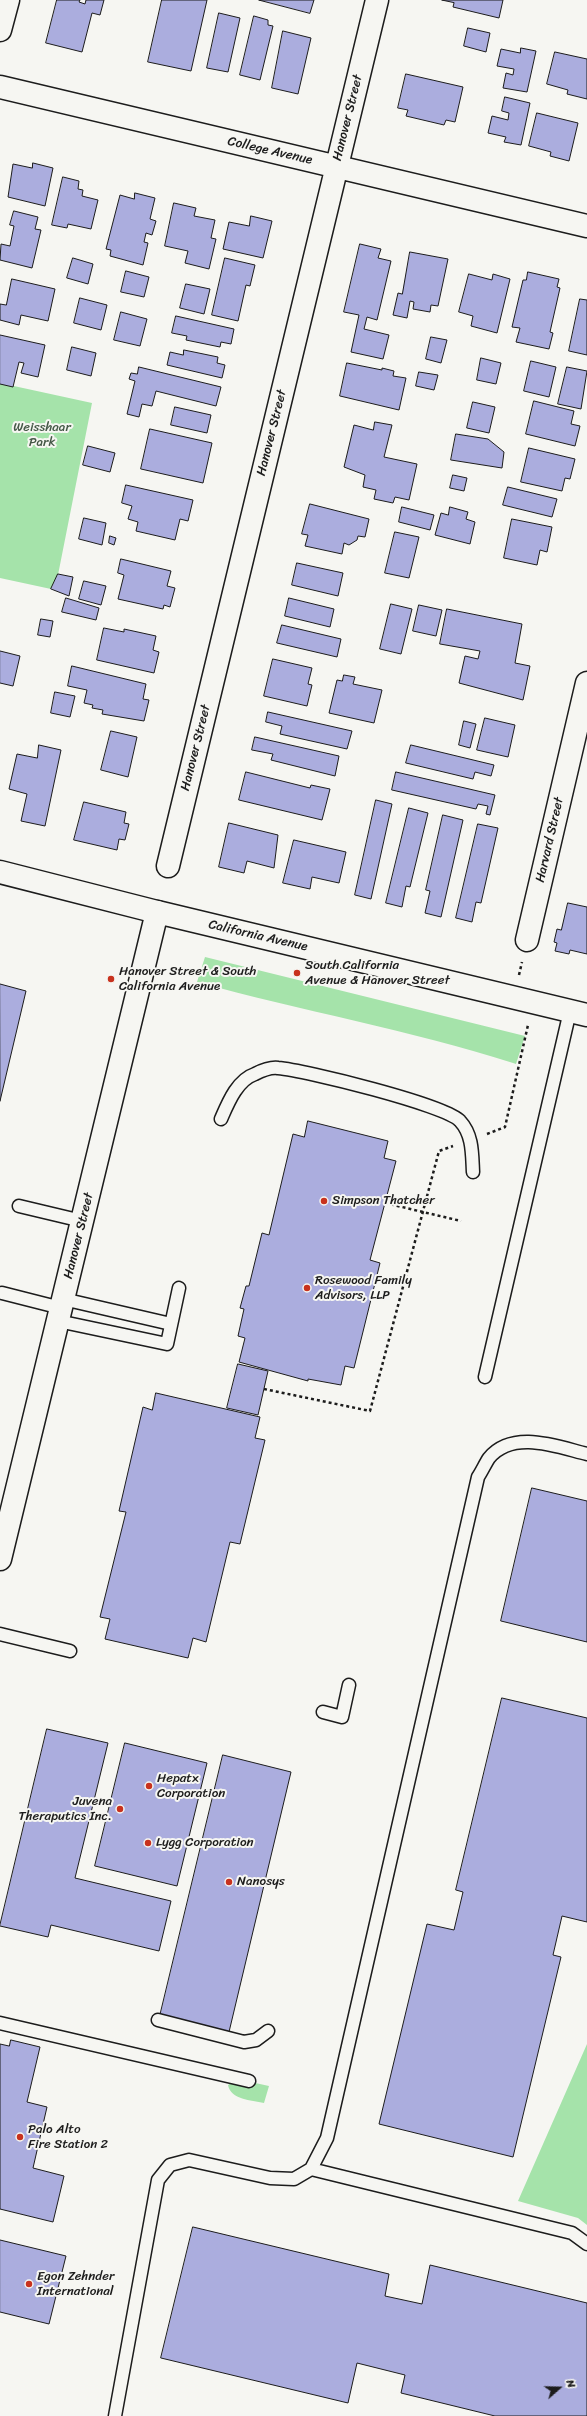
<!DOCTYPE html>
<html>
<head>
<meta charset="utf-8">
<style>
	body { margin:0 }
	#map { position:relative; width:587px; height:2416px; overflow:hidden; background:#f6f6f2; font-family:Sriracha,sans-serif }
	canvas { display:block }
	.north { position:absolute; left:539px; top:2368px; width:40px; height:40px; -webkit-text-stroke:3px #f6f6f2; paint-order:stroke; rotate:70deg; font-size:11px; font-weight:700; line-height:16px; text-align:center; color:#1c1c1c }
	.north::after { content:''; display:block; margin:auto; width:14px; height:18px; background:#1c1c1c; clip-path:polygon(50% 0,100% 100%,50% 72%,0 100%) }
</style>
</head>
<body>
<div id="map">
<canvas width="587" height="2416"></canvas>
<div class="north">N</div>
</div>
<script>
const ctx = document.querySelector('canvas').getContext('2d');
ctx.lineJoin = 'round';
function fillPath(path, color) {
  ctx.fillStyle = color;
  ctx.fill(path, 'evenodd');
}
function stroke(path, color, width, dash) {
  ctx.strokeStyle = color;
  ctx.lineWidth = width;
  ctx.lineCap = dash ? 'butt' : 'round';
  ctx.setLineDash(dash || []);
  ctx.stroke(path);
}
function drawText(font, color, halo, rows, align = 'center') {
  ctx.font = font + ' Sriracha,sans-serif';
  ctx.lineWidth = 4;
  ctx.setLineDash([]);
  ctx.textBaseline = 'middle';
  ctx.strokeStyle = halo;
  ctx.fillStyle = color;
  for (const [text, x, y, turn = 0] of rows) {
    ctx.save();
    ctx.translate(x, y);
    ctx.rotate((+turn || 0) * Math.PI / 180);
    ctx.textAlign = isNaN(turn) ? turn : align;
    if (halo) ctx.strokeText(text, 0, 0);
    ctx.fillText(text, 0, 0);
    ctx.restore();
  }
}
fillPath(new Path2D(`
	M0,383L92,403L56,585H53L51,589L0,578Z
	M205,957L525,1036L516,1064L513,1063C410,1030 302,1011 197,982Z
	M587,2044V2225L578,2218L518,2201Z
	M237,2079L269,2086L264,2103C251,2100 231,2100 228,2085Z`), '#a5e3aa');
const building = new Path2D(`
	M57,0H80L79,2L85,4L86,0H104L100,15L92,13L82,52L46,43Z
	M162,0H207L191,71L148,62Z
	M259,0H314L310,13Z
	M442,0H503L499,18L453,7L454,3Z
	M219,13L240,18L228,72L207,68Z
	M254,16L268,20V25L273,26L260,80L240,75Z
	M468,28L490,33L486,52L464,46Z
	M283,31L311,38L298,94L272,88Z
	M521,48L536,51L527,92L503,88L506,73L513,75L514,69L497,66L501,49L520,53Z
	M555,52L587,59V99L567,94L568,90L547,84Z
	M406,74L463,87L455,122L446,120L444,125L406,116L408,110L398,108Z
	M505,97L530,103L521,145L504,142L506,137L488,133L492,116L508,120L509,113L502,111Z
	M537,113L578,123L569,161L550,156L551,152L529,146Z
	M33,163L53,168L45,206L8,197L13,164L32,168Z
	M63,177L79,181L78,189L83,190L82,196L98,200L91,229L68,224L67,228L52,225Z
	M135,193L155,198L150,219L156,221L152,235L146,233L144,242L148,243L143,265L110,256L111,250L106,249L120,195L134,199Z
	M174,203L196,208L194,216L215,220L211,238L216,239L209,269L185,263L188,251L165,246Z
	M14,211L38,217L35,229L41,230L32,268L0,260L1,244L10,246L14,226L10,225Z
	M251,216L272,221L263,258L223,249L229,222L249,226Z
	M360,244L381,249L378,258L391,261L377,320L367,317L364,329L389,335L383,359L351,352L359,315L344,312Z
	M410,252L448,259L438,306L431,305L430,312L413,309L414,302L410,301L407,318L393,315L398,293L402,294Z
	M73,258L93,264L88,284L67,278Z
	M225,258L255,265L250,286L246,285L238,321L212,315Z
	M126,271L149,277L144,297L121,292Z
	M528,272L559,279L557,287L560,288L550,332L553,333L549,349L516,342L520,328L512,327L523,280H526Z
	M469,274L492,280L493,274L510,279L497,333L471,326L473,316L459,312Z
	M12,279L55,289L48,321L21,315L19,325L0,320V304L6,305Z
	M186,284L210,289L204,314L180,308Z
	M80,298L107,305L101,330L74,323Z
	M580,299L587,300V355L569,351Z
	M121,312L147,319L140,346L114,340Z
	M176,316L234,329L231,344L221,342L220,347L186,340L187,336L172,333Z
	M0,335L45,345L38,377L21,373L24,363L19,362L13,387L0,384Z
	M431,337L447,340L441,363L426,359Z
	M72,347L96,353L91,376L67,370Z
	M184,350L218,357L217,363L225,365L222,378L167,365L170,352L183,355Z
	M481,358L501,363L496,384L477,380Z
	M531,361L556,367L549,397L524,391Z
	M347,363L382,370V368L394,371L393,376L406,378L399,410L340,396Z
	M139,367L221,387L216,406L156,391L152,406L142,404L139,417L127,414L135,381L129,379L131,373L137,374Z
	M567,367L587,371L581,409L558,404Z
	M419,372L438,375L434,390L416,386Z
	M534,401L574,411L571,424L580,426L575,446L526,434Z
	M473,402L495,407L489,433L467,428Z
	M175,407L211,415L207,433L171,425Z
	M375,422L392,425L384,457L417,464L409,500L395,497L393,503L374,499L376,490L363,487L365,475L344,467L354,425L373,430Z
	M150,429L212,443L203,483L141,469Z
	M456,434L488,439L504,452L502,468L451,460Z
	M88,446L115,453L110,472L83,465Z
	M529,448L575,459L570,479L565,478L562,491L521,482Z
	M453,475L467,478L464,491L450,488Z
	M126,485L193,500L188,521L180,519L175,540L136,531L138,522L128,519L132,506L122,503Z
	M508,487L557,499L552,517L503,505Z
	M310,504L369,519L365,537L358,536L357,540L349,545L344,543L342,554L305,546L308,535L302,534Z
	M402,507L434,515L430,530L399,522Z
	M450,507L468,512L466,519L475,522L470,544L435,535L441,513L448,515Z
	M84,518L106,523L102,545L79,539Z
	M512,519L552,527L547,552L540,550L537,565L504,558Z
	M395,532L419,537L409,578L385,573Z
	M110,536L116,538L114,545L109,543Z
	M121,559L171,571L167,586L175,588L170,607L164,605L163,609L118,599L124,575L118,573Z
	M297,563L343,573L338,596L292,585Z
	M58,574L73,577L69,596L51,589Z
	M84,581L106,586L101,605L79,599Z
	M66,598L99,608L96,620L62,612Z
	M289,598L334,609L330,627L285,616Z
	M391,604L412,609L401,654L380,649Z
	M419,605L442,610L436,636L413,631Z
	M447,609L522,624L515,663L530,666L523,700L459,683L465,656L478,659L480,651L440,644Z
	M41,619L53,621L50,637L38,635Z
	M282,625L341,639L337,657L277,643Z
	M104,628L124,632V629L156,636L153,650L159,652L154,673L97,660Z
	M0,651L20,656L13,686L0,683Z
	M273,659L312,668L308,684L312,685L307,706L264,696Z
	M72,666L146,684L143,699L149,700L144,721L102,714L103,710L92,708L93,705L84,703L87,690L68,686Z
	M344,675L355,677L353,684L382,690L374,723L329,713L337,680L342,681Z
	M55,692L75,696L70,717L51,713Z
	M268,712L352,731L347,749L280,734L282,726L266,722Z
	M485,718L515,725L508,757L477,750Z
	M464,721L476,724L470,748L459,745Z
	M111,731L137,737L128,777L101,770Z
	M255,737L339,756L335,776L271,760L273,754L252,750Z
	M39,745L61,750L45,826L21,821L27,794L9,789L17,754L37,758Z
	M411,745L494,765L491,776L475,772L473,779L406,763Z
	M246,772L310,788L311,785L330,789L322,820L239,800Z
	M396,772L495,795L490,815L486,814L488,806L478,804L476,809L392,790Z
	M376,800L392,804L371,899L355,895Z
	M84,802L126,812L124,823L129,824L125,840L119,839L117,850L74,840Z
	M409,808L428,813L410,887L406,886L402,907L386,903Z
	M443,815L463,820L441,917L425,913L430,891L426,890Z
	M229,823L278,835L274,868L247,861L244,873L219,867Z
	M478,824L498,828L481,903L476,902L472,922L456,918Z
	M294,840L346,852L339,883L312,877L310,889L283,883Z
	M568,903L587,907V954L570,950L569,954L555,951L557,943L554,942L557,929L561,930Z
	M0,984L26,991L0,1101Z
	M308,1121L388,1141L384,1158L396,1161L370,1260L380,1263L354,1368L345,1366L341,1385L308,1379V1381L239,1362L245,1338L238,1336L244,1309L240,1308L246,1286H249L262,1233L269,1235L293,1134L304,1137Z
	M238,1364L268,1371L258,1415L227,1408Z
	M156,1393L260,1417L255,1438L265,1440L240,1544L230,1542L206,1642L193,1638L188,1658L105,1639L110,1619L100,1617L126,1512L119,1511L143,1407L152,1410Z
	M532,1488L587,1501V1642L501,1621Z
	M502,1698L587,1718V1922L562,1916L553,1955L561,1957L513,2157L379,2124L427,1924L454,1930L463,1892L456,1890Z
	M47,1729L108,1743L75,1878L171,1901L159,1951L51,1925L48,1937L0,1926Z
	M125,1743L207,1763L177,1886L95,1866Z
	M223,1755L291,1772L229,2032L160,2016Z
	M11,2040L40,2047L27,2102L47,2107L33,2168L64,2176L53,2222L0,2209V2044L9,2046Z
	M193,2227L389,2274L385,2296L422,2304L430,2265L587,2303V2416H495L401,2393L405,2375L357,2363L348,2403L161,2358Z
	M0,2240L66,2256L49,2324L0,2312Z`);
fillPath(building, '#abadde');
stroke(building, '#1c1c1c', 1);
const service = new Path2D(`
	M221,1119C228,1103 237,1080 255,1074C261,1071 271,1067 278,1068C304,1070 446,1105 460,1121C473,1135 472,1154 473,1172
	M19,1206L82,1221
	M2,1293L61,1308
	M63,1299L171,1324
	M58,1321L167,1344L179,1288
	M485,1377L570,1011
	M0,1634L70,1651
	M323,1712L342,1717L349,1685
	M158,2020L244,2042L256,2040L268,2031
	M0,2023L249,2081
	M311,2169L572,2233L587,2244
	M115,2416L158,2180L170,2165L189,2160L270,2178L294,2179L311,2169L327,2138L478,1477C482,1471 485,1464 489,1458C513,1429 558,1447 587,1454`);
const minor = new Path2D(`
	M0,30L8,0
	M0,87L587,226
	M168,866L377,0
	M0,872L157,912
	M527,940L587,683`);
const tertiary = new Path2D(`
	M0,1559L157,912L587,1015`);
stroke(service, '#1c1c1c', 15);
stroke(minor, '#1c1c1c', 25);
stroke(tertiary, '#1c1c1c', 25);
stroke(new Path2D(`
	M519,975L522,962
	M487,1134L505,1127L528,1025
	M385,1203L461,1221
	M264,1389L370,1411L439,1151L453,1146`), '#1c1c1c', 2.5, [3, 3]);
stroke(service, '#f6f6f2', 12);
stroke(minor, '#f6f6f2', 22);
stroke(tertiary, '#f6f6f2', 22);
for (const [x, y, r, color] of [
	[297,973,4,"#c8321e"],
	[111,979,4,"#c8321e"],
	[324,1201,4,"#c8321e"],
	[307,1288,4,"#c8321e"],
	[149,1786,4,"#c8321e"],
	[120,1809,4,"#c8321e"],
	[148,1843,4,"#c8321e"],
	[229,1882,4,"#c8321e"],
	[20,2137,4,"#c8321e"],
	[29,2284,4,"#c8321e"]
]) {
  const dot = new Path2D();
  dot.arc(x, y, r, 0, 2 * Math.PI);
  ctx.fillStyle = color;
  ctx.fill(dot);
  stroke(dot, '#f6f6f2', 1.5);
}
drawText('13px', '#1c1c1c', '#f6f6f2', [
	["Hanover Street",348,118,-76],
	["College Avenue",270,151,13],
	["Hanover Street",272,433,-76],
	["Hanover Street",196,748,-76],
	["Harvard Street",550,840,-77],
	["California Avenue",258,936,13],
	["Hanover Street",79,1236,-76]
]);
drawText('13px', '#455847', '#f6f6f2', [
	["Weisshaar",42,428],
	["Park",42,443]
]);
drawText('13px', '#1c1c1c', '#f6f6f2', [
	["South California",305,966],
	["Avenue & Hanover Street",305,981],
	["Hanover Street & South",119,972],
	["California Avenue",119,987],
	["Simpson Thatcher",332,1201],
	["Rosewood Family",315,1281],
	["Advisors, LLP",315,1296],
	["Hepatx",157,1779],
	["Corporation",157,1794],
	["Juvena",112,1802,"right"],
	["Theraputics Inc.",112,1817,"right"],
	["Lygg Corporation",156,1843],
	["Nanosys",237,1882],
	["Palo Alto",28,2130],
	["Fire Station 2",28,2145],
	["Egon Zehnder",37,2277],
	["International",37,2292]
], 'left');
</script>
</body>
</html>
